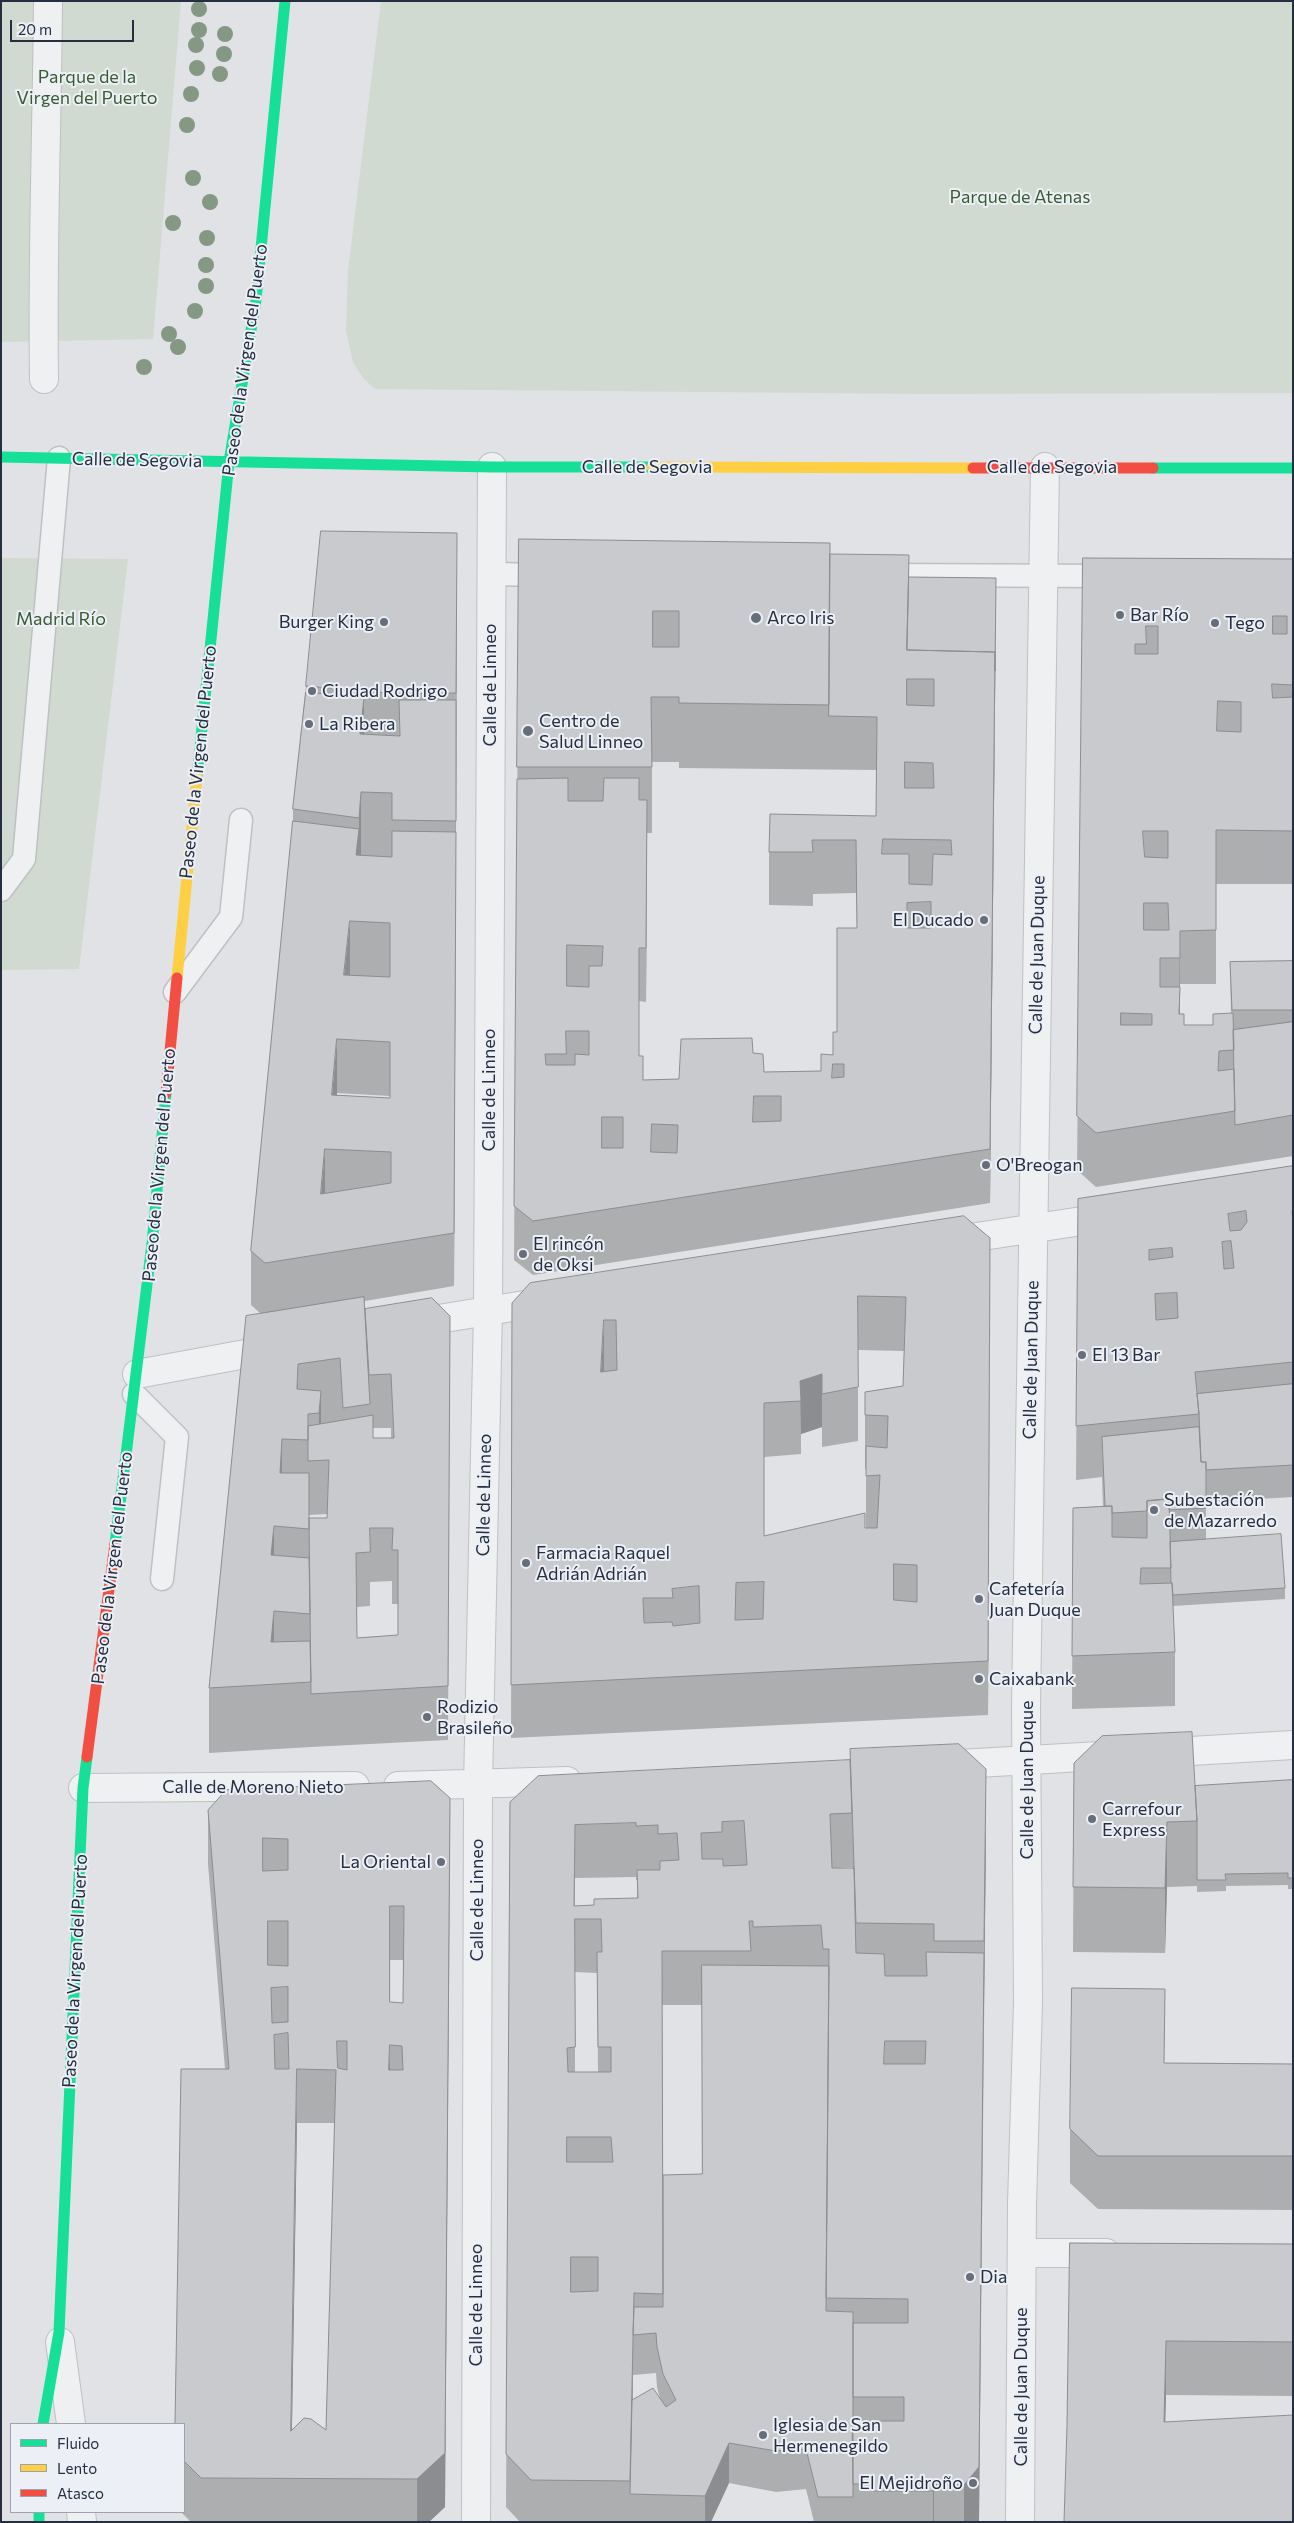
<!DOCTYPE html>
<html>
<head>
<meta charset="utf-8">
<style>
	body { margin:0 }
	#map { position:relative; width:1294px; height:2523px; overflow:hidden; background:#e0e2e5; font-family:Commissioner,sans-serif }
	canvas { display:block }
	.frame { position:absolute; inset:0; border:2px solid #252f40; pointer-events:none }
	.legend { position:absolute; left:10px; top:2423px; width:175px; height:90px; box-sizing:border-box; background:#ecf0f6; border:1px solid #9ca3ad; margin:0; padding:6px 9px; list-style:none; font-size:15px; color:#252f40 }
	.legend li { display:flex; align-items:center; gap:10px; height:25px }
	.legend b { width:25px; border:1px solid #9ca3ad }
	.scale { position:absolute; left:10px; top:20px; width:124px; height:22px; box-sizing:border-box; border:2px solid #252f40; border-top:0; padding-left:6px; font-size:15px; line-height:18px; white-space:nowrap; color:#252f40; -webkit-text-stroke:4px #ecf0f6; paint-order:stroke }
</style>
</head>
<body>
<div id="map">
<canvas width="1294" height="2523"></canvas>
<div class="frame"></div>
<ul class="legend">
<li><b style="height:6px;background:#16e098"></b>Fluido</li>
<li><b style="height:6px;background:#ffcf43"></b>Lento</li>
<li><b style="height:6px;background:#f24e42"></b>Atasco</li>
</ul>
<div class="scale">20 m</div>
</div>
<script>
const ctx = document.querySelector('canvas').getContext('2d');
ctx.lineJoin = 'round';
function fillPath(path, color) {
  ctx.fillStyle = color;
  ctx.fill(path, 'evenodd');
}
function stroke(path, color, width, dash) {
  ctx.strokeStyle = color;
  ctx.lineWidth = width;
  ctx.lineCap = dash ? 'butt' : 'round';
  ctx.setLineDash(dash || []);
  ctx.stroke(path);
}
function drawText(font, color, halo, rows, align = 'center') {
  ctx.font = font + ' Commissioner,sans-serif';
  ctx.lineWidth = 4;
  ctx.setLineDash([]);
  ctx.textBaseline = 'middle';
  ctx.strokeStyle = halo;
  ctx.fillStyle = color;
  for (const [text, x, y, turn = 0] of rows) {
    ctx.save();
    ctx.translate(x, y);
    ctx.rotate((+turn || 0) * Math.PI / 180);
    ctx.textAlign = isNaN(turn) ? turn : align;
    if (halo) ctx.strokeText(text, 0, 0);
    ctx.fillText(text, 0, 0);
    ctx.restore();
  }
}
fillPath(new Path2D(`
	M1,1H181L153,339L1,342Z
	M381,1H1293V393L927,394L375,389L363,378L353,362L346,331L348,271Z
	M1,558L128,559L79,969L1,970Z`), '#d0dad0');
const lane = new Path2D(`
	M491,574L547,575
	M879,575L1112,576
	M1,890L24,859L59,458
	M175,992L231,917L241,820
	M134,1394L177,1437L162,1579`);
const street = new Path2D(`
	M44,379C42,253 47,127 48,1
	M950,1241L1115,1216
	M414,1323L549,1301
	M137,1374L278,1348
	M1157,1753L1293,1745
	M942,1765L1117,1755
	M398,1786L567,1781
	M83,1788L355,1786
	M1022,2253H1106
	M60,2342L71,2424
	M81,2512L82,2522
	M476,2522L478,1785L488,1310L492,467
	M1020,2522L1022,2204L1028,2002L1026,1707L1045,467`);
stroke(lane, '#bec0c3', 25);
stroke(street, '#bec0c3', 30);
stroke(lane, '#eff0f2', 22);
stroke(street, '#eff0f2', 28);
stroke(new Path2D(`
	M1,457L492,467H652
	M229,462L256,300L285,1
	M1153,468H1293
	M197,777L229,462
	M115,1544L152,1244L166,1093
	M43,2424L59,2332L83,1788L87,1757
	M39,2512V2522`), '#16e098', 11);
stroke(new Path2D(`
	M652,467L973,468
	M177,978L197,777`), '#ffcf43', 11);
stroke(new Path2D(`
	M973,468H1153
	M166,1093L177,978
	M87,1757L115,1544`), '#f24e42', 11);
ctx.fillStyle = '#859883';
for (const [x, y] of [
	[199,9],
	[199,30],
	[225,34],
	[196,45],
	[224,54],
	[197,68],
	[220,74],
	[191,94],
	[187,125],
	[193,178],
	[210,202],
	[173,223],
	[207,238],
	[206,265],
	[206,286],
	[195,311],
	[169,334],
	[178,347],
	[144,367]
]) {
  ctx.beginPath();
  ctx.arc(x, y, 8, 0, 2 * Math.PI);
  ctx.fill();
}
fillPath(new Path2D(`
	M519,539L830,554L909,577L996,578L995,705L990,1203L533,1275L514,1260ZM652,762H679V768L877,770L876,816L769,852V905L813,906V894L856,893L857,928L837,1032H833V1055L821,1071L764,1072L753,1053L679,1079L643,1080L639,1056V1001L646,1002L647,833H652Z
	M1083,558L1293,559V884H1216V984H1180V1014L1184,1025H1213L1231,1014L1230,962L1293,961V1156L1096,1187L1077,1170Z
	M457,604L454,1286L365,1301V1309L450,1316L448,1740L311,1747V1746V1747L209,1753V1688L261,1314L251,1305V1251L293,821V809L306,686ZM337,1093L390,1096V1098L337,1095ZM373,1428H391V1438H373ZM327,1514V1518H309V1515ZM392,1581V1604H398V1635L357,1638V1607L370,1606V1582Z
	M1293,1166V1497L1206,1502V1539L1285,1588V1599L1173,1606L1175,1652V1706L1072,1709L1073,1508L1103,1506L1102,1477L1076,1480L1078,1199Z
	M990,1238L988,1715L511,1738L512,1303ZM858,1350L904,1351L903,1386L865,1392V1469H866V1528L764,1536V1457L801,1454V1434L822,1427V1447L858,1441Z
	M850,1749L986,1834L979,2521L814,2522L806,2489L776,2492L729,2483L711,2522H520L506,2507L510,1802L850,1760ZM852,1867V1868H832ZM636,1877V1880H637V1898L594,1905L575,1906V1878ZM575,1972L597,1973L598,2072H575ZM662,2005H702V2174L663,2175ZM633,2372V2375L656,2373L657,2387L660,2399L633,2400Z
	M1074,1763L1195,1786L1293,1780V1889H1288V1885L1226,1886V1891L1197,1892V1886L1167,1887L1165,1953L1073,1952Z
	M208,1810L450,1852L445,2507L429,2522H191L181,2512H184V2424L225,2069L208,1864ZM390,1960H403V2003L390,2002ZM297,2123H335L326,2430H292Z
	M1165,1989L1164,2063L1293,2064V2210L1098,2209L1070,2183V2129Z
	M1070,2243L1293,2244V2396L1166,2395L1165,2422L1293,2522L1067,2426Z`), '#acaeb0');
fillPath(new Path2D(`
	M457,533V604L454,1286V1233Z
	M996,578L995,705L990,1203V1149Z
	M364,698V763L360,734Z
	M361,792V858L359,883V818Z
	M647,800V853L646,1002V948Z
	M359,829V883L356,855Z
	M350,921V975H344Z
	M1180,931V1041L1179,1014Z
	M337,1039V1093L332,1149V1095Z
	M325,1149V1202L321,1194Z
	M990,1292L988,1715V1661Z
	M604,1320V1374L601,1372Z
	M298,1364V1430L297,1389Z
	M822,1374V1427L801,1434L800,1381Z
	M321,1391V1456L319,1461V1413Z
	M282,1439V1504L280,1473Z
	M274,1526V1591L271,1555Z
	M274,1611V1676L271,1642Z
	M986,1769V1834L984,2006V1941Z
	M450,1798L445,2507L429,2522H417V2479Z
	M1167,1822V1887L1165,1953V1888Z
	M390,1906V2049V2045V2099L389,2070Z
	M984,1953L979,2521L964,2522V2485Z
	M297,2069V2123L291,2484V2431Z
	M633,2335L631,2494H630Z
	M1166,2341V2395L1164,2475V2422Z
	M729,2443V2483L711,2522H705V2496Z
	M934,2484V2522H933V2491Z`), '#8c8d90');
const building = new Path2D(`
	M321,531L457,533L456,693L399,694L306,686Z
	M519,539L830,543L829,705L679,703V697H651L652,767H517ZM653,611H679V647H653Z
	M830,554L909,555L907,650L995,652L990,1149L533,1221L514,1206L517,779L568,778V801H603L604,778H639V800H647L646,948H639V1056H643V1080L679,1079L681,1039L752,1038L753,1053L763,1054L764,1072L821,1071V1054L833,1055V1032H837V928H857L856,840H812L813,852H769L770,814L876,816L877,717L829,716ZM907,679H934V706L907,705ZM905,762L933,763L934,788H905ZM883,839L951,840L952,855L933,854L932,885L909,884V854H882ZM931,902V928H907V903ZM567,945L603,946L602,966H589V987L567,986ZM566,1031H589V1055L575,1054V1065H546L545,1054H566ZM833,1064H844V1077L832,1078ZM754,1096H781V1121L753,1122ZM602,1117H623V1148H602ZM652,1124L678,1125L677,1153L651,1152Z
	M1083,558L1293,559V831L1216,830V930L1180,931V958H1160V987H1180L1179,1014H1184V1025H1213V1014L1233,1013L1234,1050L1219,1051L1218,1071L1234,1069L1235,1111L1096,1133L1077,1116ZM1273,616H1287V634H1273ZM1146,626H1158V654H1135V644H1146ZM1272,684L1293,685L1292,697L1273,698ZM1218,701L1241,702V732L1217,731ZM1143,831H1168V858L1145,857ZM1144,903H1168L1169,930H1144ZM1121,1013L1152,1014V1025H1121Z
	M909,577L996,578L995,671V652L907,650Z
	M306,692L364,698L360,734L400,736L399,700H456V821L392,820V793L361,792L359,818L293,809Z
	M293,821L359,829L356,855L392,857V831L456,832L454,1233L265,1263L251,1251ZM350,921L390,923V977L344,975ZM337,1039L390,1042V1098L332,1095ZM325,1149L391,1152V1183L321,1194Z
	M1293,961V1010H1232L1230,962Z
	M1293,1022V1115L1235,1125L1233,1030Z
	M1293,1166V1211H1292L1293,1221V1362L1195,1372L1199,1414L1076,1426L1078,1199ZM1246,1211L1247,1222L1241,1230L1230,1231L1228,1214ZM1231,1241L1234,1268L1224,1269L1222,1242ZM1172,1248L1173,1257L1149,1260V1250ZM1177,1293L1178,1318L1156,1320L1155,1294Z
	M964,1216L990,1238L988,1661L511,1685L512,1303L530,1283ZM858,1296L906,1297L903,1386L865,1392V1415L888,1416L887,1448L866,1446V1476L880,1475L877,1528H865V1513L764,1536V1403L801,1401L800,1381L822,1374V1394L858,1387ZM604,1320H616L617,1370L601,1372ZM894,1564L917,1565V1602L894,1600ZM764,1582L763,1619L735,1620L736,1583ZM699,1586L700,1623L673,1626L672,1622L644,1623L643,1598H673L672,1589Z
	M364,1297L370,1404L343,1408L340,1358L298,1364L297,1389L321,1391L319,1413L308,1414V1440L282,1439L280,1473H309V1529L274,1526L271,1555L309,1558L310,1614L274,1611L271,1642L310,1641L311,1682L209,1688L246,1316Z
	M432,1298L450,1316L448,1686L311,1694L309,1518H327L329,1460L308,1461V1426L373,1415V1438H394L391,1374L369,1375L365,1309ZM370,1528H393L392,1550H398V1635L357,1638L356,1553L370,1552Z
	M1293,1384V1465L1206,1470V1462H1201L1199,1414L1197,1394Z
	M1199,1427L1201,1462H1206V1508L1169,1510V1499L1147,1501V1511L1112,1513V1506H1105L1102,1437Z
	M1169,1499L1171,1568H1141L1140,1584L1172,1583L1175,1652L1072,1656L1073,1508L1112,1506V1537L1147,1538V1501Z
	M1281,1534L1285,1588L1173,1595L1172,1583H1171L1170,1542Z
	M1192,1732L1197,1821L1167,1822L1165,1888L1073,1887L1074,1763L1102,1736Z
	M959,1744L986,1769L984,1941H934V1924L856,1923L850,1749Z
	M850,1760L852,1813L830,1814L832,1868H854L856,1953L884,1954L885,1976H927L926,1952L984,1953L979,2467L964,2485L934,2484L933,2491H873V2484H853L852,2421H904V2397H853V2323H908V2299L826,2298L829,1949H823L821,1925L753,1927V1921H749L751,1951H662L663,2294L634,2293L630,2481L531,2480L506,2454L510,1802L538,1776ZM744,1821L747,1865L723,1866V1859H702L701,1833L722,1832V1822ZM636,1823V1826L658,1825V1834L677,1833L679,1860L660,1861V1870H637L638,1898L594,1899V1905L574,1906L575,1825ZM575,1919H601L602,1952H597L598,2047H611V2072H568L567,2048L575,2047ZM885,2041H926L925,2064H884ZM567,2137H611L613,2162H567ZM571,2257H598V2291L571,2292Z
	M1293,1780V1878H1288V1873L1225,1874L1226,1880H1197V1821L1195,1786Z
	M431,1781L450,1798L445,2453L417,2479L201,2478L184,2461V2424H175L181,2069H229L208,1810L226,1790ZM263,1838L288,1839V1870L263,1871ZM390,1906H404L403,2003L390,2002ZM268,1921H288V1966L268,1965ZM288,1987V2022L272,2023L271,1988ZM288,2033L289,2069H275L274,2035ZM337,2041H347V2070L338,2068ZM390,2045L402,2046L403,2070H389ZM297,2069L336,2070L326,2430L311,2419L304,2418L291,2431Z
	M702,1965L829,1966L826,2311L853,2312V2497H818L806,2449L776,2451L729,2443L705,2496L630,2494L632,2400L653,2388L666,2407L676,2400L663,2374L657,2347L656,2333L633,2335L634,2307H663V2175L702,2174Z
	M1072,1988L1165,1989L1164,2063L1293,2064V2156H1098L1070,2129Z
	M1070,2243L1293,2244V2342L1166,2341L1164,2422L1293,2415V2522H1064L1067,2426Z`);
fillPath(building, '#c8cacd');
stroke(building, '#8c8d90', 1);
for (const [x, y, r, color] of [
	[1120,615,5,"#666e7a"],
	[756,618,6,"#666e7a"],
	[384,622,5,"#666e7a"],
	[1215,623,5,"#666e7a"],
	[312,691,5,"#666e7a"],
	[309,724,5,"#666e7a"],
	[528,731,6,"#666e7a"],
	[984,920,5,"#666e7a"],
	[986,1165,5,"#666e7a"],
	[523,1254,5,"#666e7a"],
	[1082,1355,5,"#666e7a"],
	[1154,1510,5,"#666e7a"],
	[526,1563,5,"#666e7a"],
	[979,1599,5,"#666e7a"],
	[979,1679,5,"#666e7a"],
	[427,1717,5,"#666e7a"],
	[1092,1819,5,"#666e7a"],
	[441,1862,5,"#666e7a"],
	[970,2277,5,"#666e7a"],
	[763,2435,5,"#666e7a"],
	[973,2483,5,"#666e7a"]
]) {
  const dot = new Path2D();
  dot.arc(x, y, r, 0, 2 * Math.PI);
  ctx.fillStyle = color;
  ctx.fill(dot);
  stroke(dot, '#ecf0f6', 2);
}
drawText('18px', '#3a5c32', '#ecf0f6', [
	["Parque de la",87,77],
	["Virgen del Puerto",87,98],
	["Parque de Atenas",1020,197],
	["Madrid Río",61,619]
]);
drawText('18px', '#252f40', '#ecf0f6', [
	["Paseo de la Virgen del Puerto",245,360,-82],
	["Calle de Segovia",137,460,1],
	["Calle de Segovia",647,467],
	["Calle de Segovia",1052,467],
	["Calle de Linneo",490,685,-90],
	["Paseo de la Virgen del Puerto",198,762,-84],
	["Calle de Juan Duque",1037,955,-89],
	["Calle de Linneo",489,1090,-90],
	["Paseo de la Virgen del Puerto",159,1165,-85],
	["Calle de Juan Duque",1031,1360,-89],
	["Calle de Linneo",484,1495,-89],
	["Paseo de la Virgen del Puerto",112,1568,-83],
	["Calle de Juan Duque",1027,1780,-90],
	["Calle de Moreno Nieto",253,1787],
	["Calle de Linneo",477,1900,-90],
	["Paseo de la Virgen del Puerto",75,1971,-87],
	["Calle de Linneo",476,2305,-90],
	["Calle de Juan Duque",1021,2387,-90]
]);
drawText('18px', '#252f40', '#ecf0f6', [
	["Bar Río",1130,615],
	["Arco Iris",767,618],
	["Burger King",374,622,"right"],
	["Tego",1225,623],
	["Ciudad Rodrigo",322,691],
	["Centro de",539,721],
	["Salud Linneo",539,742],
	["La Ribera",319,724],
	["El Ducado",974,920,"right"],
	["O'Breogan",996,1165],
	["El rincón",533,1244],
	["de Oksi",533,1265],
	["El 13 Bar",1092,1355],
	["Subestación",1164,1500],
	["de Mazarredo",1164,1521],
	["Farmacia Raquel",536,1553],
	["Adrián Adrián",536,1574],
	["Cafetería",989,1589],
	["Juan Duque",989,1610],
	["Caixabank",989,1679],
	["Rodizio",437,1707],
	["Brasileño",437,1728],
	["Carrefour",1102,1809],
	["Express",1102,1830],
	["La Oriental",431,1862,"right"],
	["Dia",980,2277],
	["Iglesia de San",773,2425],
	["Hermenegildo",773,2446],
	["El Mejidroño",963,2483,"right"]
], 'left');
</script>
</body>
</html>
